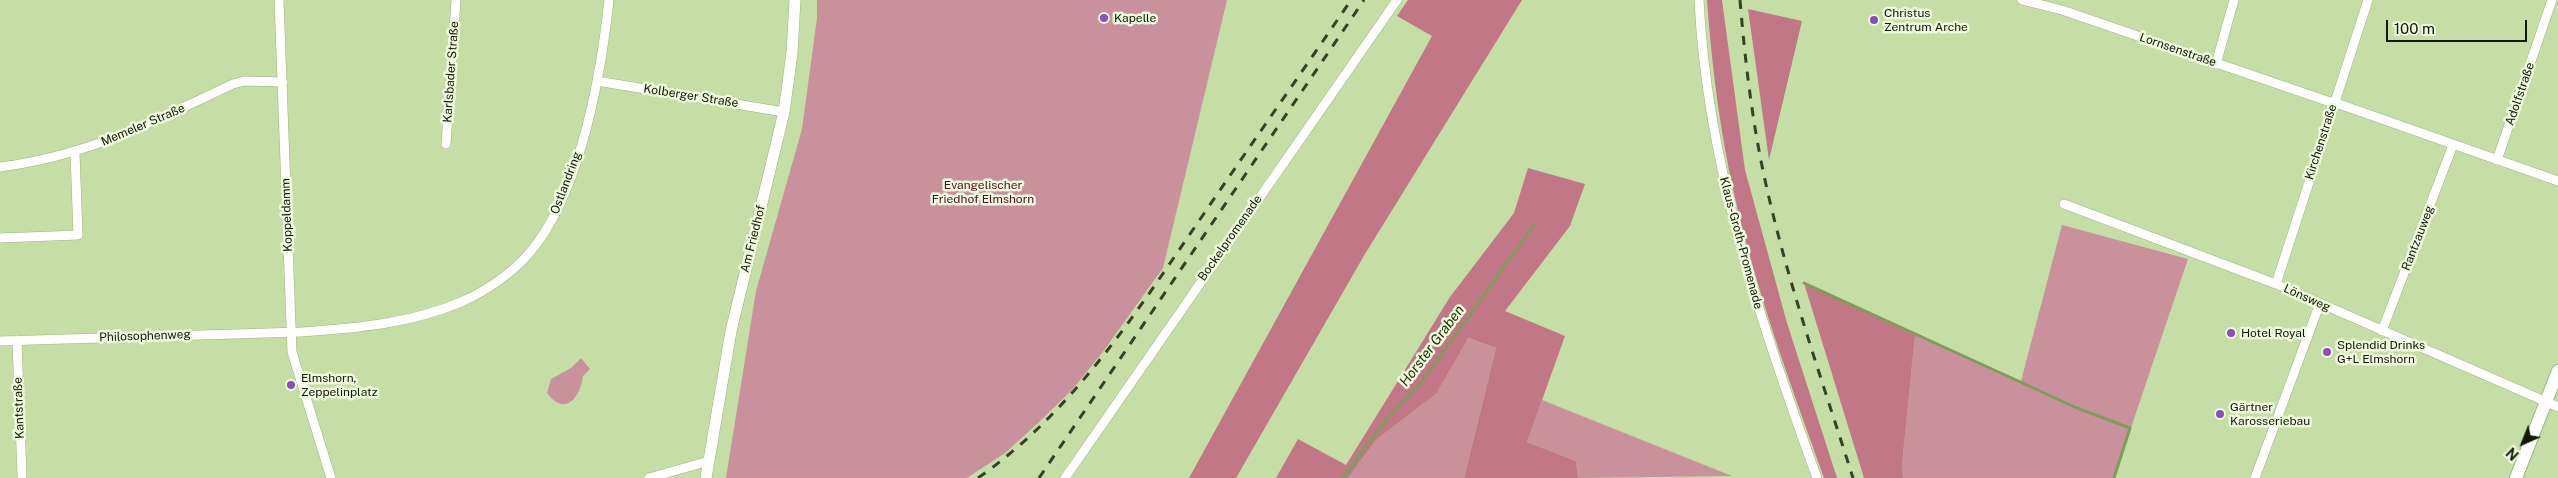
<!DOCTYPE html>
<html>
<head>
<meta charset="utf-8">
<style>
	body { margin:0 }
	#map { position:relative; width:2558px; height:478px; overflow:hidden; background:#c5dea6; font-family:"Public Sans",sans-serif }
	canvas { display:block }
	.north { position:absolute; left:2498px; top:418px; width:50px; height:50px; -webkit-text-stroke:4px #edfade; paint-order:stroke; rotate:224deg; font-size:14px; font-weight:700; line-height:20px; text-align:center; color:#111905 }
	.north::after { content:''; display:block; margin:auto; width:18px; height:22px; background:#111905; clip-path:polygon(50% 0,100% 100%,50% 72%,0 100%) }
	.scale { position:absolute; left:2386px; top:20px; width:141px; height:22px; box-sizing:border-box; border:2px solid #111905; border-top:0; padding-left:6px; font-size:15px; line-height:18px; white-space:nowrap; color:#111905; -webkit-text-stroke:4px #edfade; paint-order:stroke }
</style>
</head>
<body>
<div id="map">
<canvas width="2558" height="478"></canvas>
<div class="north">N</div>
<div class="scale">100 m</div>
</div>
<script>
const ctx = document.querySelector('canvas').getContext('2d');
ctx.lineJoin = 'round';
function fillPath(path, color) {
  ctx.fillStyle = color;
  ctx.fill(path, 'evenodd');
}
function stroke(path, color, width, dash) {
  ctx.strokeStyle = color;
  ctx.lineWidth = width;
  ctx.lineCap = dash ? 'butt' : 'round';
  ctx.setLineDash(dash || []);
  ctx.stroke(path);
}
function drawText(font, color, halo, rows, align = 'center') {
  ctx.font = font + ' "Public Sans",sans-serif';
  ctx.lineWidth = 5;
  ctx.setLineDash([]);
  ctx.textBaseline = 'middle';
  ctx.strokeStyle = halo;
  ctx.fillStyle = color;
  for (const [text, x, y, turn = 0] of rows) {
    ctx.save();
    ctx.translate(x, y);
    ctx.rotate((+turn || 0) * Math.PI / 180);
    ctx.textAlign = isNaN(turn) ? turn : align;
    if (halo) ctx.strokeText(text, 0, 0);
    ctx.fillText(text, 0, 0);
    ctx.restore();
  }
}
fillPath(new Path2D(`
	M817,0H1227L1163,268L1102,353L1072,390L1038,423L1005,453L967,478H726L756,291L802,129L817,18Z
	M2062,225L2188,259L2114,478H1903L1902,465L1915,335L2021,381Z
	M1467,338L1496,348L1464,478H1348L1376,440L1436,394Z
	M581,358L590,369L583,376C580,398 565,417 547,393L551,379L571,368Z
	M1542,400L1732,476L1578,478L1576,461L1527,442Z`), '#c8919b');
fillPath(new Path2D(`
	M1408,0H1522L1365,254L1236,478H1189L1432,36L1397,16Z
	M1707,0H1722L1745,170L1787,323L1837,478H1824C1788,377 1750,275 1729,170C1718,114 1711,57 1707,0Z
	M1748,9L1802,21L1769,160Z
	M1528,168L1585,184L1570,226L1505,311L1565,336L1527,442L1576,461L1578,478H1464L1496,348L1468,338L1436,394L1376,440L1348,478H1276L1298,439L1346,465L1450,297L1514,213Z
	M1804,283L1915,335L1902,465L1903,478H1864Z`), '#c27786');
stroke(new Path2D(`
	M1804,283L2077,408L2130,428L2114,478
	M1343,478L1385,421L1421,383L1534,225`), '#809c5b', 3);
const minor = new Path2D(`
	M279,0L292,352L331,478
	M1699,0C1707,166 1761,324 1817,478
	M2022,0L2062,10L2333,103
	M2216,64L2234,0
	M597,81L784,112
	M2339,104L2558,181
	M446,144L456,0
	M2497,160L2552,0
	M0,167C87,156 155,121 233,84L244,81L283,82
	M2064,204L2276,284L2558,407
	M0,238L78,235L75,153
	M2276,284L2368,0
	M2382,331L2453,145
	M17,340L22,476
	M0,341L301,332C355,328 410,324 461,302C489,290 520,268 538,242C582,181 601,74 609,0
	M649,478L709,461
	M1065,478L1397,0
	M2255,478L2320,303`);
const tertiary = new Path2D(`
	M706,478L731,331L784,112L792,53L795,0`);
const secondary = new Path2D(`
	M2516,478L2558,371`);
stroke(minor, '#9db57e', 10);
stroke(tertiary, '#9db57e', 12);
stroke(secondary, '#9db57e', 14);
stroke(minor, '#fff', 9);
stroke(tertiary, '#fff', 11);
stroke(secondary, '#fff', 12);
stroke(new Path2D(`
	M1740,0C1745,60 1752,121 1765,180C1787,281 1822,380 1853,478
	M978,478C1075,410 1137,311 1203,215C1252,143 1302,72 1351,0
	M1039,478L1364,0`), '#364126', 3, [9, 9]);
for (const [x, y, r, color] of [
	[1104,18,5,"#8d4bc0"],
	[1874,20,5,"#8d4bc0"],
	[2231,333,5,"#8d4bc0"],
	[2327,352,5,"#8d4bc0"],
	[291,385,5,"#8d4bc0"],
	[2220,414,5,"#8d4bc0"]
]) {
  const dot = new Path2D();
  dot.arc(x, y, r, 0, 2 * Math.PI);
  ctx.fillStyle = color;
  ctx.fill(dot);
  stroke(dot, '#edfade', 2);
}
drawText('12px', '#111905', '#edfade', [
	["Christus",1884,13],
	["Zentrum Arche",1884,27],
	["Kapelle",1114,18],
	["Hotel Royal",2241,333],
	["Splendid Drinks",2337,345],
	["G+L Elmshorn",2337,359],
	["Elmshorn,",301,378],
	["Zeppelinplatz",301,392],
	["Gärtner",2230,407],
	["Karosseriebau",2230,421]
], 'left');
drawText('12px', '#111905', '#edfade', [
	["Lornsenstraße",2178,50,19],
	["Karlsbader Straße",451,72,-86],
	["Adolfstraße",2520,94,-71],
	["Kolberger Straße",691,96,9],
	["Memeler Straße",143,125,-23],
	["Kirchenstraße",2321,142,-72],
	["Ostlandring",566,183,-69],
	["Koppeldamm",287,215,-92],
	["Bockelpromenade",1230,238,-55],
	["Rantzauweg",2418,238,-69],
	["Am Friedhof",753,239,-76],
	["Klaus-Groth-Promenade",1741,243,75],
	["Lönsweg",2307,298,24],
	["Philosophenweg",145,336,-2],
	["Kantstraße",19,408,-92]
]);
drawText('12px', '#530e24', '#edfade', [
	["Evangelischer",983,185],
	["Friedhof Elmshorn",983,199]
]);
drawText('italic 14px', '#223301', '#edfade', [
	["Horster Graben",1432,346,-53]
]);
</script>
</body>
</html>
